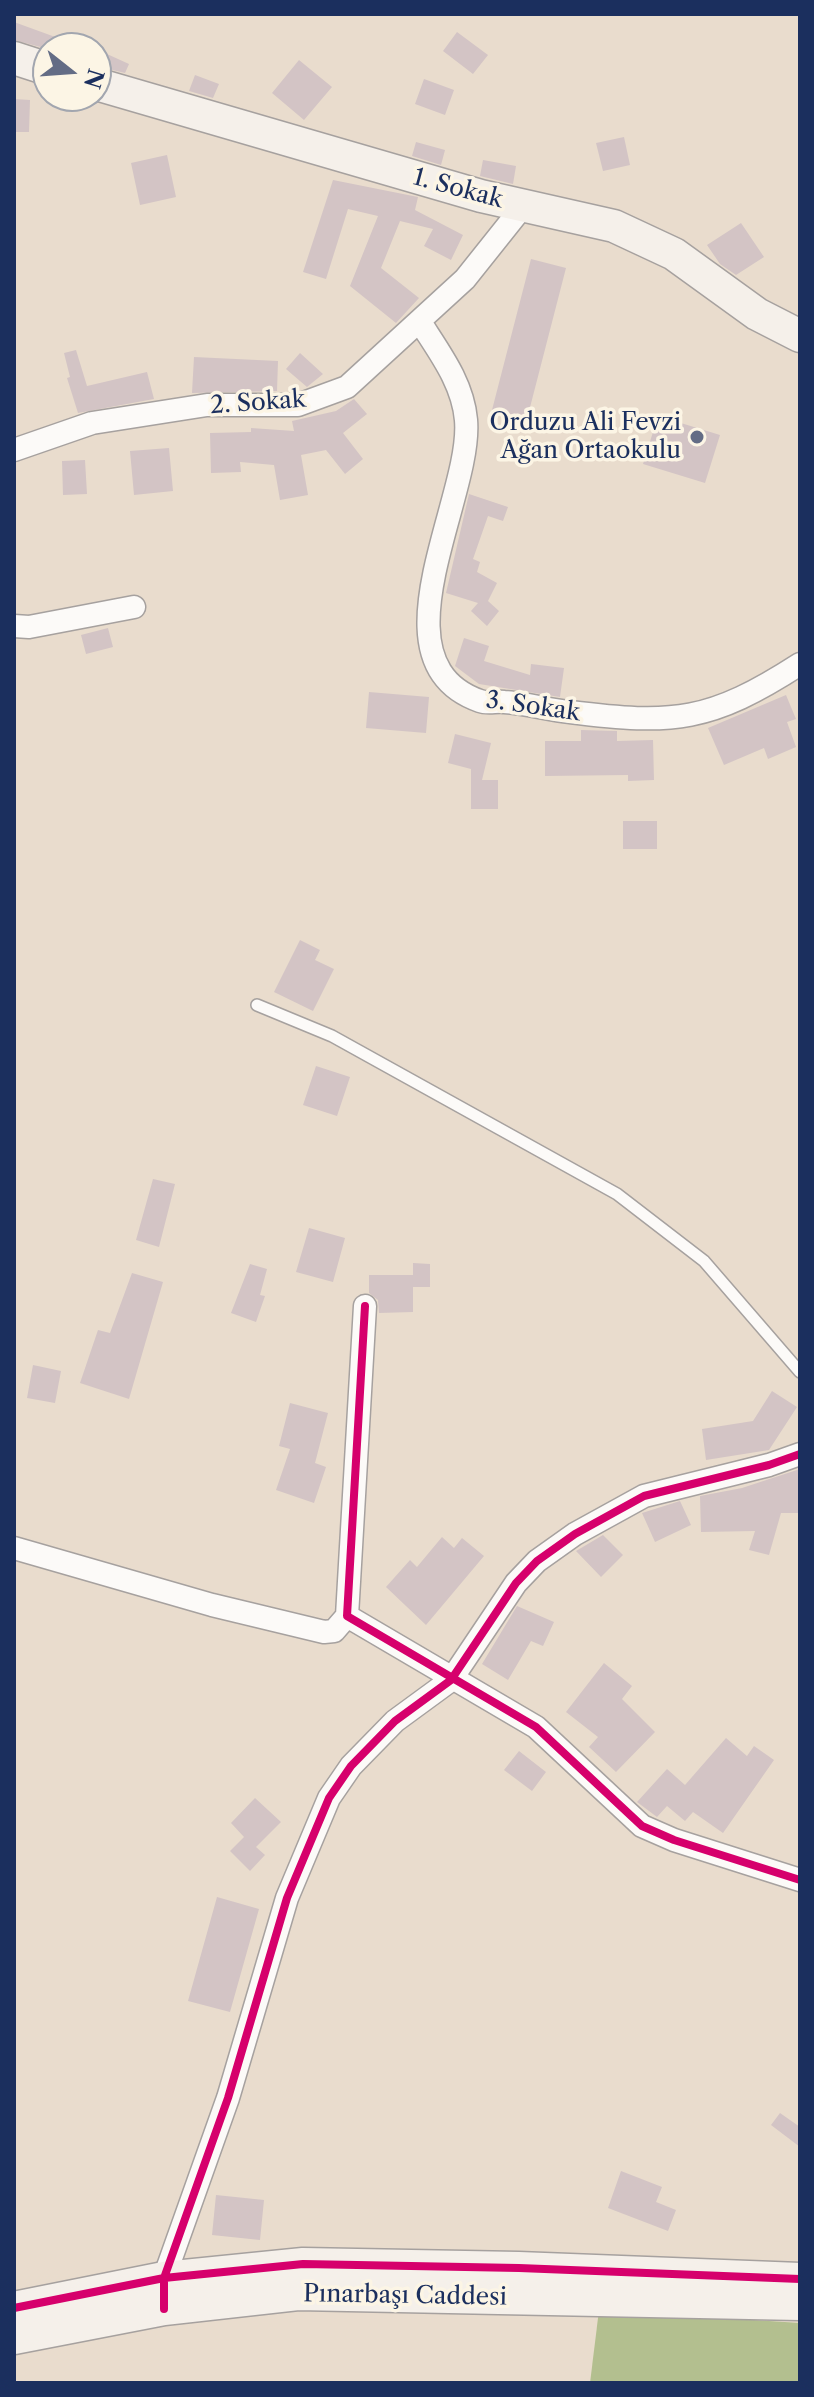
<!DOCTYPE html>
<html>
<head>
<meta charset="utf-8">
<style>
	body { margin:0 }
	#map { position:relative; width:814px; height:2397px; overflow:hidden; background:#e9dccd; font-family:"Libre Caslon Text",serif }
	canvas { display:block }
	.frame { position:absolute; inset:0; border:16px solid #1b2f5e; pointer-events:none }
	.north { position:absolute; left:32px; top:32px; width:80px; height:80px; box-sizing:border-box; background:#fcf5e5; border:2px solid #a2a6af; border-radius:50%; rotate:107deg; font-size:22px; font-weight:700; line-height:32px; text-align:center; color:#1b2f5e }
	.north::after { content:''; display:block; margin:auto; width:28px; height:36px; background:#636c85; clip-path:polygon(50% 0,100% 100%,50% 72%,0 100%) }
</style>
</head>
<body>
<div id="map">
<canvas width="814" height="2397"></canvas>
<div class="frame"></div>
<div class="north">N</div>
</div>
<script>
const ctx = document.querySelector('canvas').getContext('2d');
ctx.lineJoin = 'round';
function fillPath(path, color) {
  ctx.fillStyle = color;
  ctx.fill(path, 'evenodd');
}
function stroke(path, color, width, dash) {
  ctx.strokeStyle = color;
  ctx.lineWidth = width;
  ctx.lineCap = dash ? 'butt' : 'round';
  ctx.setLineDash(dash || []);
  ctx.stroke(path);
}
function drawText(font, color, halo, rows, align = 'center') {
  ctx.font = font + ' "Libre Caslon Text",serif';
  ctx.lineWidth = 7;
  ctx.setLineDash([]);
  ctx.textBaseline = 'middle';
  ctx.strokeStyle = halo;
  ctx.fillStyle = color;
  for (const [text, x, y, turn = 0] of rows) {
    ctx.save();
    ctx.translate(x, y);
    ctx.rotate((+turn || 0) * Math.PI / 180);
    ctx.textAlign = isNaN(turn) ? turn : align;
    if (halo) ctx.strokeText(text, 0, 0);
    ctx.fillText(text, 0, 0);
    ctx.restore();
  }
}
fillPath(new Path2D(`
	M599,2310L800,2323V2383H590Z`), '#b3bf8f');
fillPath(new Path2D(`
	M14,22L80,46V48L48,49L14,40Z
	M457,32L488,55L473,74L443,51Z
	M107,54L129,64L125,73L96,66V56L105,59Z
	M299,60L332,87L304,120L272,93Z
	M195,75L219,84L213,98L189,91Z
	M424,79L454,90L445,115L415,104Z
	M14,99L30,100L29,132H14Z
	M624,137L630,165L603,171L596,143Z
	M416,142L445,150L441,165L412,156Z
	M167,155L176,197L140,205L131,163Z
	M483,160L516,166L513,184L480,176Z
	M333,180L418,197L415,210L463,235L451,260L424,246L433,229L400,221L381,268L419,298L396,323L350,286L378,216L348,209L326,279L303,272Z
	M741,223L764,257L736,275L720,264L707,245Z
	M531,259L566,268L527,419L492,410Z
	M76,350L87,386L147,372L154,399L78,413L67,378L70,377L64,353Z
	M300,353L323,374L307,387L286,369Z
	M194,357L278,361L277,391L192,393Z
	M354,399L367,414L343,433L363,459L345,474L326,450L301,455L308,495L280,500L274,465L240,462L241,472L211,473L210,433L251,432V428L294,431L292,421L336,411Z
	M658,416L720,435L705,483L643,464Z
	M169,448L173,491L134,495L130,451Z
	M85,460L87,494L63,495L62,461Z
	M469,494L508,507L503,521L488,516L473,559L480,562L477,572L497,583L488,601L499,611L487,626L471,611L478,603L446,593Z
	M108,628L113,647L86,654L81,635Z
	M464,638L489,646L484,661L530,675L531,664L564,668L560,697L479,684L455,666Z
	M369,692L429,697L426,733L366,728Z
	M786,695L796,719L787,722L796,747L768,759L764,748L724,765L708,728Z
	M581,730L617,731V741L653,740L654,780L628,781V775L545,776V741H581Z
	M455,734L491,743L482,780H498V809H471V769L448,763Z
	M623,821H657V849H623Z
	M300,940L320,950L315,960L334,969L313,1011L274,992Z
	M316,1066L350,1077L337,1116L303,1105Z
	M153,1179L175,1184L159,1247L136,1240Z
	M309,1228L345,1238L333,1282L296,1272Z
	M413,1263L430,1264V1287H413V1312L379,1313L378,1300L369,1293V1275H413Z
	M250,1264L267,1269L260,1295L265,1296L256,1322L231,1313Z
	M132,1273L163,1282L129,1399L80,1383L98,1330L110,1333Z
	M33,1365L61,1371L55,1403L27,1398Z
	M772,1391L797,1407L769,1450L706,1460L702,1429L753,1421Z
	M290,1403L328,1413L315,1463L326,1467L314,1503L276,1490L290,1449L279,1446Z
	M800,1469V1513H781L769,1555L749,1550L755,1531L701,1532L700,1496L742,1488Z
	M680,1501L691,1525L655,1542L642,1513Z
	M603,1535L623,1555L601,1577L576,1551Z
	M442,1537L454,1548L462,1538L484,1556L426,1625L386,1587L410,1560L417,1567Z
	M517,1606L554,1622L543,1646L531,1641L508,1680L482,1664Z
	M604,1663L632,1686L622,1699L655,1732L616,1772L589,1747L598,1737L566,1712Z
	M726,1738L747,1756L754,1746L774,1760L723,1833L693,1812L685,1821L667,1806L657,1817L637,1802L667,1769L685,1785Z
	M519,1751L546,1772L532,1791L504,1770Z
	M255,1798L281,1822L256,1847L265,1855L250,1871L230,1851L244,1837L231,1823Z
	M217,1897L259,1909L230,2012L188,2001Z
	M780,2113L800,2127V2147L771,2125Z
	M621,2171L662,2187L656,2202L676,2210L668,2231L608,2208Z
	M216,2195L264,2200L260,2240L212,2235Z`), '#d3c4c5');
const lane = new Path2D(`
	M257,1005L332,1036L617,1194L704,1261L800,1372`);
const street = new Path2D(`
	M420,322C439,352 463,383 466,420C473,497 369,662 480,701C488,704 496,701 504,702C526,703 548,710 570,712C674,725 710,722 800,664
	M14,450L92,423L207,405H298L347,387L465,279L524,205
	M14,626L29,627L134,607
	M365,1306L347,1616L536,1727L642,1826L674,1840L800,1880
	M14,1548L212,1605L324,1632L334,1631L347,1616
	M164,2288V2278L228,2098L287,1898L329,1798L351,1766L395,1721L451,1680L516,1583L537,1561L575,1534L644,1496L769,1465L800,1454`);
const secondary = new Path2D(`
	M14,58L48,69
	M96,84L481,196L614,226L674,254L757,314L800,336
	M14,2308L164,2278L303,2264L519,2268L800,2279
	M14,2338L164,2309L298,2294L800,2304`);
stroke(lane, '#a6a19f', 14);
stroke(street, '#a6a19f', 25);
stroke(secondary, '#a6a19f', 35);
stroke(lane, '#fcfaf8', 11);
stroke(street, '#fcfaf8', 22);
stroke(secondary, '#f5f0ea', 32);
stroke(new Path2D(`
	M365,1306L347,1616L536,1727L642,1826L674,1840L800,1880
	M14,2308L164,2278L303,2264L519,2268L800,2279
	M164,2309V2278L228,2098L287,1898L329,1798L351,1766L395,1721L451,1680L516,1583L537,1561L575,1534L644,1496L769,1465L800,1454`), '#d6006c', 8);
for (const [x, y, r, color] of [
	[697,437,8,"#636c85"]
]) {
  const dot = new Path2D();
  dot.arc(x, y, r, 0, 2 * Math.PI);
  ctx.fillStyle = color;
  ctx.fill(dot);
  stroke(dot, '#fcf5e5', 3);
}
drawText('24px', '#1b2f5e', '#fcf5e5', [
	["1. Sokak",458,189,15],
	["2. Sokak",258,403,-4],
	["3. Sokak",533,707,8],
	["Pınarbaşı Caddesi",405,2296,1]
]);
drawText('24px', '#1b2f5e', '#fcf5e5', [
	["Orduzu Ali Fevzi",681,423],
	["Ağan Ortaokulu",681,451]
], 'right');
</script>
</body>
</html>
